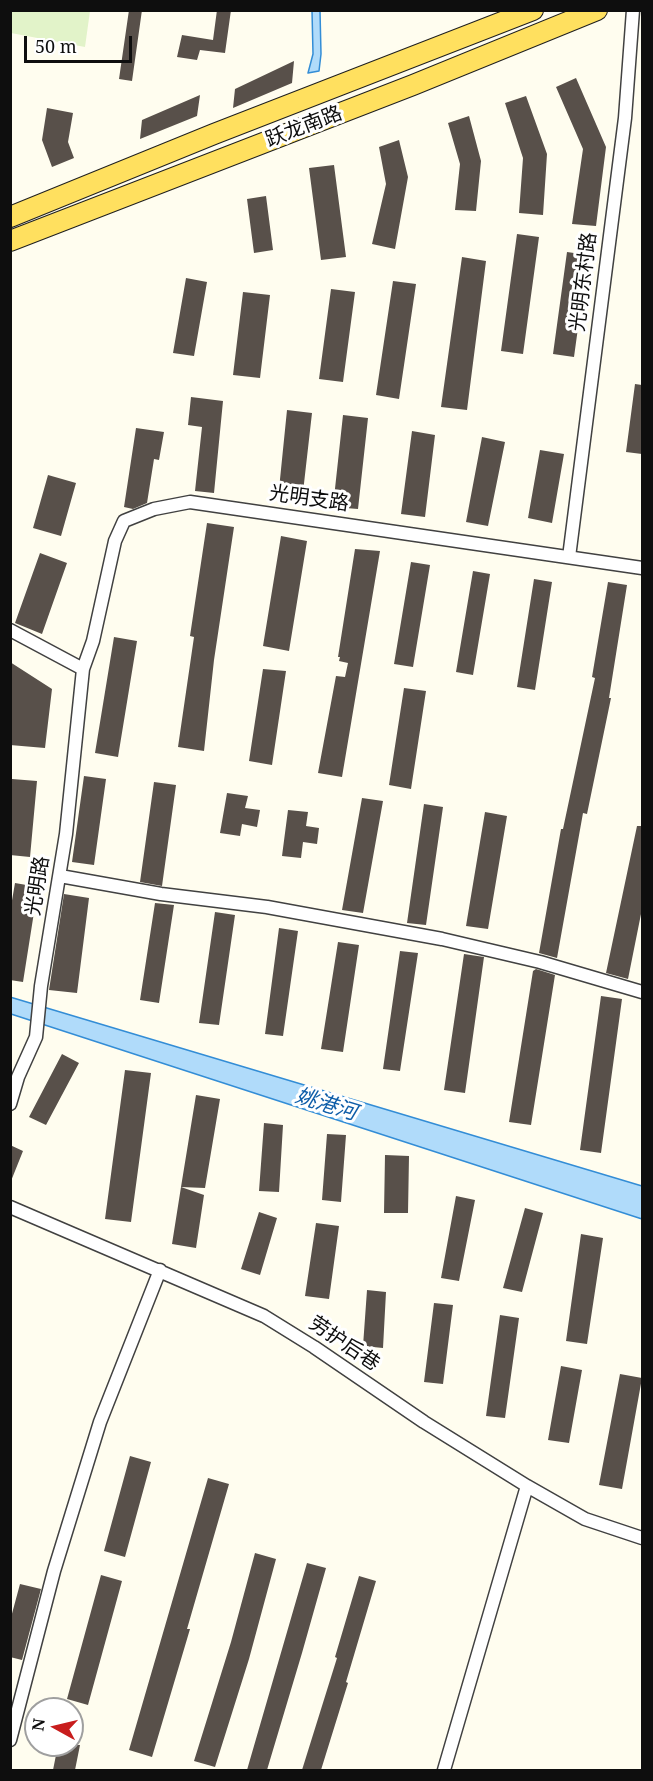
<!DOCTYPE html>
<html>
<head>
<meta charset="utf-8">
<style>
	body { margin:0 }
	#map { position:relative; width:653px; height:1781px; overflow:hidden; background:#fffdef; font-family:"Noto Serif",serif }
	canvas { display:block }
	.frame { position:absolute; inset:0; border:12px solid #0e0e0e; pointer-events:none }
	.north { position:absolute; left:24px; top:1697px; width:60px; height:60px; box-sizing:border-box; background:#fff; border:2px solid #9f9f9f; border-radius:50%; rotate:278deg; font-size:16px; font-weight:700; line-height:24px; text-align:center; color:#0e0e0e }
	.north::after { content:''; display:block; margin:auto; width:21px; height:27px; background:#c81d1d; clip-path:polygon(50% 0,100% 100%,50% 72%,0 100%) }
	.scale { position:absolute; left:24px; top:36px; width:108px; height:27px; box-sizing:border-box; border:3px solid #0e0e0e; border-top:0; padding-left:8px; font-size:18px; line-height:21px; white-space:nowrap; color:#0e0e0e; -webkit-text-stroke:4px #fff; paint-order:stroke }
</style>
</head>
<body>
<div id="map">
<canvas width="653" height="1781"></canvas>
<div class="frame"></div>
<div class="north">N</div>
<div class="scale">50 m</div>
</div>
<script>
const ctx = document.querySelector('canvas').getContext('2d');
ctx.lineJoin = 'round';
function fillPath(path, color) {
  ctx.fillStyle = color;
  ctx.fill(path, 'evenodd');
}
function stroke(path, color, width, dash) {
  ctx.strokeStyle = color;
  ctx.lineWidth = width;
  ctx.lineCap = dash ? 'butt' : 'round';
  ctx.setLineDash(dash || []);
  ctx.stroke(path);
}
function drawText(font, color, halo, rows, align = 'center') {
  ctx.font = font + ' "Noto Serif","Noto Sans SC",serif';
  ctx.lineWidth = 6;
  ctx.setLineDash([]);
  ctx.textBaseline = 'middle';
  ctx.strokeStyle = halo;
  ctx.fillStyle = color;
  for (const [text, x, y, turn = 0] of rows) {
    ctx.save();
    ctx.translate(x, y);
    ctx.rotate((+turn || 0) * Math.PI / 180);
    ctx.textAlign = isNaN(turn) ? turn : align;
    if (halo) ctx.strokeText(text, 0, 0);
    ctx.fillText(text, 0, 0);
    ctx.restore();
  }
}
fillPath(new Path2D(`
	M10,11H90L85,47L11,33Z`), '#e2f3c9');
const water = new Path2D(`
	M312,11H320L321,54L319,71L308,73L313,54Z
	M10,997L642,1186V1219L11,1014Z`);
fillPath(water, '#b0dbfa');
stroke(water, '#338dd6', 1.5);
fillPath(new Path2D(`
	M129,10H142L132,81L119,79Z
	M217,10H231L225,53L200,50L197,60L177,57L182,35L213,40Z
	M294,61L292,83L233,108L235,89Z
	M576,78L606,147L596,226L572,224L583,149L556,87Z
	M200,95L197,116L140,139L142,120Z
	M526,96L547,154L543,215L519,213L523,158L505,103Z
	M47,108L73,113L68,142L74,158L52,167L42,140Z
	M469,116L481,161L476,211L455,210L460,164L448,123Z
	M399,140L408,177L395,249L372,244L386,184L379,147Z
	M334,165L346,257L321,260L309,168Z
	M266,196L273,250L254,253L247,199Z
	M517,234L539,237L523,354L501,351Z
	M567,252L588,255L574,357L553,354Z
	M462,257L486,261L467,410L441,407Z
	M186,278L207,282L194,356L173,353Z
	M393,281L416,284L399,399L376,395Z
	M331,289L355,292L343,382L319,379Z
	M243,292L270,295L260,378L233,375Z
	M635,384L642,385V454L626,452Z
	M191,397L223,401L214,493L195,491L202,427L188,425Z
	M287,410L312,413L302,501L278,499Z
	M343,415L368,418L358,509L333,507Z
	M136,428L164,432L159,460L154,459L147,503L133,509L124,507Z
	M412,431L435,435L425,517L401,514Z
	M482,437L505,442L488,526L466,522Z
	M540,450L564,454L552,523L528,518Z
	M48,475L76,483L61,536L33,528Z
	M207,523L234,527L214,660L204,751L178,747L194,637L190,636Z
	M281,536L307,541L289,651L263,646Z
	M355,549L380,551L342,777L318,773L336,676L345,677L348,663L339,661L340,657H338Z
	M40,553L67,563L42,634L15,623Z
	M411,562L430,565L413,667L394,664Z
	M473,571L490,574L473,675L456,672Z
	M534,579L552,582L535,690L517,687Z
	M608,582L627,585L609,698H611L587,814L583,813L557,958L539,953L561,829H563L595,678L592,677Z
	M114,637L137,641L118,757L95,753Z
	M10,662L52,689L45,748L10,745Z
	M263,669L286,671L272,765L249,761Z
	M404,688L426,691L411,789L389,785Z
	M84,776L106,779L94,865L72,862Z
	M12,779L37,781L30,857L10,855Z
	M154,782L176,785L162,886L140,882Z
	M227,793L248,796L245,808L260,810L257,827L242,824L240,836L220,833Z
	M362,798L383,801L363,913L342,910Z
	M424,804L443,807L426,925L407,923Z
	M288,810L308,812L306,826L319,828L317,844L303,842L301,858L282,856Z
	M485,812L507,816L488,929L466,926Z
	M637,826H642V909L628,979L606,973Z
	M15,883L38,887L23,982L10,980V912Z
	M64,894L89,898L77,993L49,990Z
	M155,903L174,905L159,1003L140,1000Z
	M215,912L235,915L219,1025L199,1023Z
	M279,928L298,931L283,1036L265,1034Z
	M338,942L359,945L343,1052L321,1049Z
	M400,951L418,953L400,1071L383,1069Z
	M464,954L484,957L465,1093L444,1090Z
	M536,969L555,975L531,1125L509,1122L533,971Z
	M601,996L622,999L601,1153L580,1150Z
	M62,1054L79,1063L46,1125L29,1117Z
	M125,1070L151,1073L131,1222L105,1219Z
	M196,1095L220,1099L205,1188L181,1187Z
	M264,1123L283,1125L279,1192L259,1191Z
	M327,1134L346,1135L341,1202L322,1200Z
	M10,1145L23,1151L11,1181H10Z
	M385,1155L409,1156L408,1213H384Z
	M181,1187L204,1195L196,1248L172,1244Z
	M456,1196L475,1200L459,1281L441,1278Z
	M525,1208L543,1213L522,1292L503,1288Z
	M259,1212L277,1218L260,1275L241,1269Z
	M316,1223L339,1226L329,1299L305,1296Z
	M581,1234L603,1238L587,1344L566,1341Z
	M367,1290L386,1292L383,1348L363,1346Z
	M434,1303L453,1305L443,1384L424,1382Z
	M500,1315L519,1318L505,1418L486,1416Z
	M561,1366L582,1370L569,1443L548,1440Z
	M620,1374L642,1378L622,1489L599,1485Z
	M130,1456L151,1462L125,1557L104,1551Z
	M208,1478L229,1484L187,1629H190L152,1757L129,1750Z
	M255,1553L276,1559L249,1659L215,1767L194,1761L231,1642Z
	M307,1563L326,1568L302,1653L267,1770H247Z
	M101,1575L122,1581L88,1705L67,1699Z
	M359,1576L376,1581L346,1682L348,1683L321,1770H302L337,1658L335,1657Z
	M20,1584L41,1589L22,1660L10,1657V1621Z
	M58,1745H80L75,1770H53Z`), '#58504a');
const street = new Path2D(`
	M569,557L625,118L633,10
	M10,630L83,669
	M60,876L161,894L267,907L442,939L540,962L642,992
	M10,1104L18,1077L36,1037L41,986L66,834L83,669L93,641L115,541L124,521L154,509L190,502L642,568
	M10,1207L264,1316L314,1347L424,1422L527,1486L585,1519L642,1538
	M10,1740L54,1571L100,1422L160,1270
	M444,1770L527,1486`);
const primary = new Path2D(`
	M10,217L214,134L533,10
	M10,241L413,85L597,10`);
stroke(street, '#414141', 15);
stroke(primary, '#1f1f1f', 22);
stroke(street, '#fff', 12);
stroke(primary, '#ffe05f', 20);
drawText('20px', '#0e0e0e', '#fff', [
	["跃龙南路",304,127,-21],
	["光明东村路",584,282,-83],
	["光明支路",309,499,8],
	["光明路",38,886,-81],
	["劳护后巷",344,1344,34]
]);
drawText('italic 21px', '#0f5ea9', '#fff', [
	["姚港河",326,1105,17]
]);
</script>
</body>
</html>
